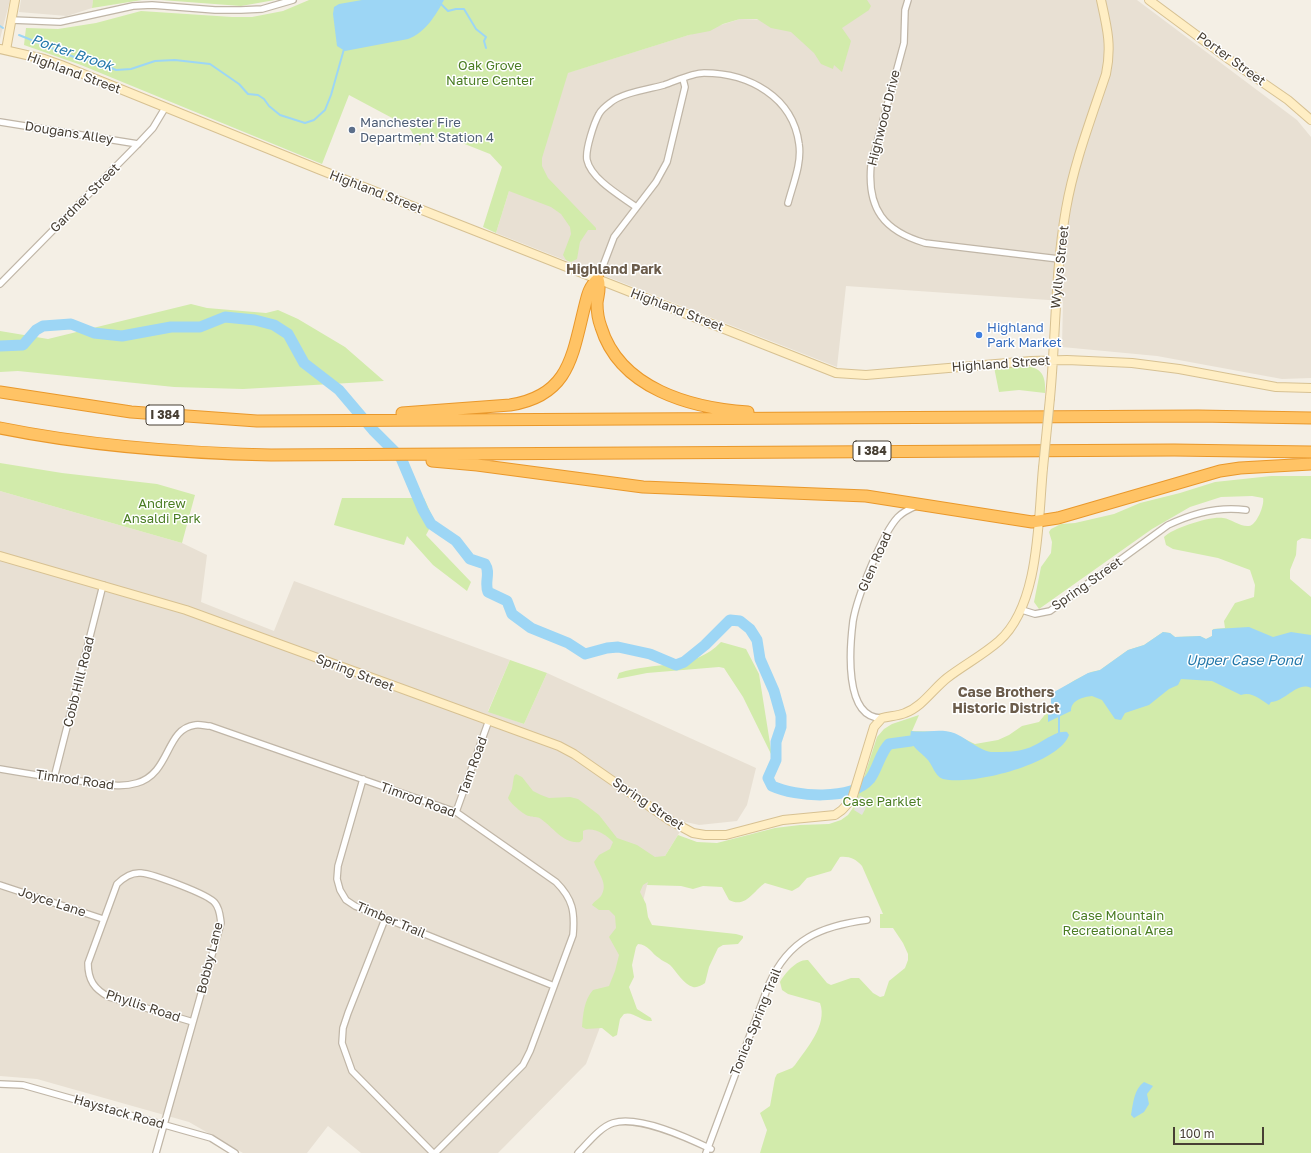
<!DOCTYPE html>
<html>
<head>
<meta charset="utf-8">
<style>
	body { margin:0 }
	#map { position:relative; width:1311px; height:1153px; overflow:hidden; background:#f4efe5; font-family:"Golos Text",sans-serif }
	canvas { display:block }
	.scale { position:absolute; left:1173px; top:1127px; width:91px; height:18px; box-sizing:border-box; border:2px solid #473f34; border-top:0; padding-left:5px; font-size:12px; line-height:14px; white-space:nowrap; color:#473f34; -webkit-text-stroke:3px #fff; paint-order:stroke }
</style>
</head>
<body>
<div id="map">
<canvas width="1311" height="1153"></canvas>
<div class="scale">100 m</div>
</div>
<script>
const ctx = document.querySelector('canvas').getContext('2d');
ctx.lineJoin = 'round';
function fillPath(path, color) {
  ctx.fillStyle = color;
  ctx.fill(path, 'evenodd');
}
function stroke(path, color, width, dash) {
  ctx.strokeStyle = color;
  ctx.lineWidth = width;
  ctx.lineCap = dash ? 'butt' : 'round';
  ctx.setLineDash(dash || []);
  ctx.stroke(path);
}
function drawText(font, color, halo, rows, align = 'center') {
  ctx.font = font + ' "Golos Text",sans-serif';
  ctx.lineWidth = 3;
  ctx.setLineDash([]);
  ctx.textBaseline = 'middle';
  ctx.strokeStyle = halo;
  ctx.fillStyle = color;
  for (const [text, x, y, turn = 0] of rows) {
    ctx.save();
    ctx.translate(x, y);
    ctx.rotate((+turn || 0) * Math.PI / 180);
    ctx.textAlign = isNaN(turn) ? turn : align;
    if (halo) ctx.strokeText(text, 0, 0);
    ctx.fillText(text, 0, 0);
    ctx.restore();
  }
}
fillPath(new Path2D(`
	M0,0H10L0,39Z
	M21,0H93L92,8L67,16L19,12Z
	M843,0H1137L1297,120L1311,137V378L1282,379L1157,356L1062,347L1063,301L846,286L837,367L496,233L517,165L537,172L567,73L740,19L837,22Z
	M0,491L182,543L207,555L201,602L274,631L294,581L510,660L488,711L524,724L547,673L756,768L747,805L737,821L699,825L686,822L647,885L634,938L586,1064L498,1153H361L328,1126L307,1153H243L189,1122L37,1079L0,1076Z`), '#e8e0d3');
fillPath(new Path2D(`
	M93,0H142L92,8Z
	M161,0H275L241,6Z
	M309,0H867L871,6L869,10L842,28L851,41L842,72L834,65L833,69L821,64L814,53L791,32L771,28L757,19H740L723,24L710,31L689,35L568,73L542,158V166L548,178L596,228V230H588L580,242L577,259L571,262L566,260L563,255L571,234L570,227L561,214L551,207L509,191L496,233L483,227L502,167L490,154L452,139L448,138L447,141L425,133L420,146L409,127L349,95L322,164L81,65L24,45L26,28L58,29L96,23L141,11L232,17H252L283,11Z
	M191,304L207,308L266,313L278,310L298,319L345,347L384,381L243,389L174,387L18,371L0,372V331L48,339Z
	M1024,366C1042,367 1046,376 1045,393L1019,390L999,392L994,367Z
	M0,463L62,473L157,484L195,495L182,543L0,491Z
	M1271,476H1311V539L1302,538L1297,541L1296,555L1290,570V579L1311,597V1153H760L767,1130L760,1113L770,1106L775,1078L777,1074L792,1068L795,1065C806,1049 828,1025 820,1003L788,994L782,990L780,982C785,973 797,959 808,960L827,983L831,985L851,978H859L873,993L880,997L884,996L889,981L905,968L908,960V954L903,943L893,928H880V914H883L862,866C856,859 849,856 840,857L831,871L807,878L799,887L792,891L765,883C754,890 746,909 729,900L722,887L703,886L693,889L681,886L647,885L648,882L643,885L640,892L646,904L648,917L652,925L736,934L743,936V938L738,944L723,945L718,948L709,967L705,983C702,985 697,988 693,987C683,984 677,972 670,965C666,962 662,961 659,958C652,954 648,944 638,944L636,947L632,965L634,977L629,987L637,1009L651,1018L652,1021C641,1022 634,1011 624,1014L620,1019L617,1035L613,1037L602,1028L586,1029L582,1027C583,1014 584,1000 593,990L609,986L615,971L619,955L609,937L616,928L615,916L609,910H599L592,905C594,901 598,900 601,896C609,884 598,873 594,862L599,855L610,849L613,842C606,834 592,826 583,831V839L580,842C563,844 554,828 541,819C537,816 534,818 529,816C524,815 510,803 508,798L512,789L514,776L516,774L522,777L533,791L541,795L549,798L570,797L578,799L599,815L617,838L637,845L655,857L665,856L678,835L697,842L717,843L775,828L800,825L829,824L841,820L848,815L855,805L877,737L884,729L892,724L919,715L912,731L950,732L975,744L998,740L1009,735L1022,726L1039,722L1047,712L1048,707H1051L1053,694L1075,680L1091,672L1100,670L1128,650L1144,645L1163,632L1170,633L1175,637L1200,636L1206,639L1212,636L1213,629L1225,628L1224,621L1235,603L1254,597L1255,585L1250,570L1218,558L1173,549L1166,545L1164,537C1173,528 1210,516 1223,518C1232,519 1240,527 1249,526C1256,526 1265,505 1263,498L1252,496L1221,497L1190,507L1152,529L1039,609L1034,602L1041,567L1051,553L1052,542L1049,532L1051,529L1061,524L1075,523L1114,514L1140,503L1180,493L1215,482Z
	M342,498H424L434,520L426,535L471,582L467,591L433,565L407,536L404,545L334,525Z
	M721,642L746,649L759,674L772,756L743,697L724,668L719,667L647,673L617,679L619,673C654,661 694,671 721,642Z
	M510,660L547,673L524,724L488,712Z`), '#d2ebab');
fillPath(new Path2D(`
	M860,796L870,800L862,815L854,810Z`), '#e4e1de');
fillPath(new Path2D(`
	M362,0H444C436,15 425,33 408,39L345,51L337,46L333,14L334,7L339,4Z
	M1249,627L1273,637L1291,632L1311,635V688C1297,681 1285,702 1271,702L1269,705C1261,700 1252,691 1241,695L1212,681L1181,679L1178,685L1169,689L1149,705L1125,713L1121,720L1115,719L1102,700L1092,696C1083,697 1071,700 1071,711L1048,722V707H1051V697L1054,692L1088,673L1100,670L1128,650L1144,645L1163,632L1170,633L1175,637L1200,636L1206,639L1212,636V630L1215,629Z
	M911,731C925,733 941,728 954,733C967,738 981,753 995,752C1004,752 1016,752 1025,749C1039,746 1054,730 1067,732L1069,735C1059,764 971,786 943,779C934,776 933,764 926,758C917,749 908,745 911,731Z
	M1144,1082L1153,1086L1147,1094L1149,1104L1144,1112L1134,1118L1131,1115C1133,1104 1134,1089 1144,1082Z`), '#9dd6f5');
stroke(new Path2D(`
	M437,0L448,11L456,9H464L476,29L486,37L484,41L486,48
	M0,26L3,28
	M19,35L74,57L98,62L116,70L131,69L155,61L175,60L210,64L239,84L248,94L258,95L264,99L269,106L280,115L305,123L314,120L325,110L331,95L344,49
	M1058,734L1059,733V715`), '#9dd6f5', 2);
stroke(new Path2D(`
	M0,346L23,345L36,330L43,326L71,324L94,333L122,336L171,327H200L225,317L255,320L274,325L288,334L304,363L339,390L373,430L401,458L423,510L431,524L456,541L470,559L485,564C491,573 484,582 488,592L507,601L512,614L531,628L568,643L585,654L607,648L618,647L650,654L676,665L684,662L705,645L730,620L740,621L750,629L757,640L760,659L774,691L781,716V727L776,742V760L768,778L772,786C796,797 851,801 870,779C878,768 880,753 889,744L911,741`), '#9dd6f5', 11);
const street = new Path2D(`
	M908,0L905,10L904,43L871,165C867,209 884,231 925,243L1059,259
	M12,20L60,22L133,6L152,5L215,10H241L262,9L293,0
	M0,122L138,144
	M636,207C621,196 591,179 587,160C585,150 594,123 599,114C601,110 606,106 610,103C621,93 649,89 664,85C676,81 692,73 704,73C749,73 793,97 799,144C802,163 793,184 788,203
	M598,279L614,237L656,182L667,162L685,87L683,79
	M0,284L138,144L153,128L165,108
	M1022,610L1035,614L1050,611L1168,525C1193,513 1219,506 1246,510
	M882,718C843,719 850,645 853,621C857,597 882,534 898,517C903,512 909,509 916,506
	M0,769C29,774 58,779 88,782C105,784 120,788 137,783C171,773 165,729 195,725C200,724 206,726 210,726L456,812L556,882C573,899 575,912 573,935L530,1051L523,1065L435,1153
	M54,778L103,585
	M363,779L338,866L337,879L340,890L346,900L355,906L554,986
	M456,812L489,720
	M0,885L103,919
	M385,919L348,1013L343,1028L342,1043L352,1071L433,1153
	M0,1084L23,1085L211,1138L235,1153
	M156,1153L221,923C220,916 220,909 215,903C208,894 153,874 141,873C131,872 123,878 117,884L88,963C88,980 94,989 109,997L193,1022
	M578,1153C587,1144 600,1127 613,1123C639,1115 688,1138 711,1149
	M706,1153L769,984C789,939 821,926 867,920`);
const secondary = new Path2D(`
	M1149,0L1230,60L1288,100L1311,120
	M0,49L44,59L61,65L318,169L836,373L866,375L1031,361L1067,360L1132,363L1179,369L1276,387L1311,388
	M6,50L15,0
	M1050,398C1056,335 1055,272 1066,209C1074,163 1091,119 1106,74C1112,46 1107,27 1101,0
	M0,556L186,610L559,746L574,754L669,820L693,833L705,835H726L783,820L835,815L842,810L852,799L874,727L882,718C889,716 898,716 905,713C922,707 933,689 947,678C964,665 983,655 999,641C1040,605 1038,519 1043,468`);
const highway = new Path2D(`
	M0,392L131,412L257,421L1198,416L1311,418
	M402,413L510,405C568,396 572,358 584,309C587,298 588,287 598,279C601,288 598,294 597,303C597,311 598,319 601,327C620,389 691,408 748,412
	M0,428C89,446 181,453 271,455L1174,450L1311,452
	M432,461L477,465L643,487L866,496L1032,522L1058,518L1220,471L1240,468L1311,464`);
stroke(street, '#c0b6a7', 8);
stroke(secondary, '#d7c192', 10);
stroke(highway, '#e9982b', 13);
stroke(street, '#fff', 5.5);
stroke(secondary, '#ffeec4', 8);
stroke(highway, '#ffc365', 11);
const secondaryBridge = new Path2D(`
	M1043,468L1050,398`);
stroke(secondaryBridge, '#d7c192', 10, []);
stroke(secondaryBridge, '#ffeec4', 8);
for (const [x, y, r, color] of [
	[352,130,4,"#5c6f8a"],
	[979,335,4,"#3f7fe0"]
]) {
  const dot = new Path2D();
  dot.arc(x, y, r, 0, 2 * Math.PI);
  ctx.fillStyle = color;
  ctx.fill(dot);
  stroke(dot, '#fff', 1.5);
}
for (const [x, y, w] of [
	[165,415,38],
	[872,451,38]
]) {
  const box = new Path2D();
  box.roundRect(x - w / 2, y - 10, w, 20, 3);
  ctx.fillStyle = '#fff';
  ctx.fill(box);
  stroke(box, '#473f34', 1);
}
drawText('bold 12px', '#473f34', null, [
	["I 384",165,415],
	["I 384",872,451]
]);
drawText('13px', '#473f34', '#fff', [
	["Porter Street",1231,59,36],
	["Highland Street",74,73,20],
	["Highwood Drive",884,118,-76],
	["Dougans Alley",69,133,9],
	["Highland Street",376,192,21],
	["Gardner Street",85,198,-45],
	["Wyllys Street",1060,267,-84],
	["Highland Street",677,310,21],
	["Highland Street",1001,364,-4],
	["Glen Road",875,562,-66],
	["Spring Street",1087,584,-35],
	["Spring Street",355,673,21],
	["Cobb Hill Road",79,682,-76],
	["Tam Road",473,766,-70],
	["Timrod Road",75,780,8],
	["Timrod Road",418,800,20],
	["Spring Street",648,804,34],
	["Joyce Lane",52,902,18],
	["Timber Trail",391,920,23],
	["Bobby Lane",210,958,-76],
	["Phyllis Road",143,1006,18],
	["Tonica Spring Trail",756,1022,-68],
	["Haystack Road",119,1112,16]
]);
drawText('13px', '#4a7d23', '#fff', [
	["Oak Grove",490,66],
	["Nature Center",490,81],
	["Andrew",162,504],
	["Ansaldi Park",162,519],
	["Case Parklet",882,802],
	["Case Mountain",1118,916],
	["Recreational Area",1118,931]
]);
drawText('13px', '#4e5e75', '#fff', [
	["Manchester Fire",360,123],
	["Department Station 4",360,138]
], 'left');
drawText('13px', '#366cbe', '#fff', [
	["Highland",987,328],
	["Park Market",987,343]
], 'left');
drawText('italic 14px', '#2378aa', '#fff', [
	["Porter Brook",72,53,19],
	["Upper Case Pond",1244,661]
]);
drawText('bold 14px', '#6b5c4b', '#fff', [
	["Highland Park",614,270],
	["Case Brothers",1006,693],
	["Historic District",1006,709]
]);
</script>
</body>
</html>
